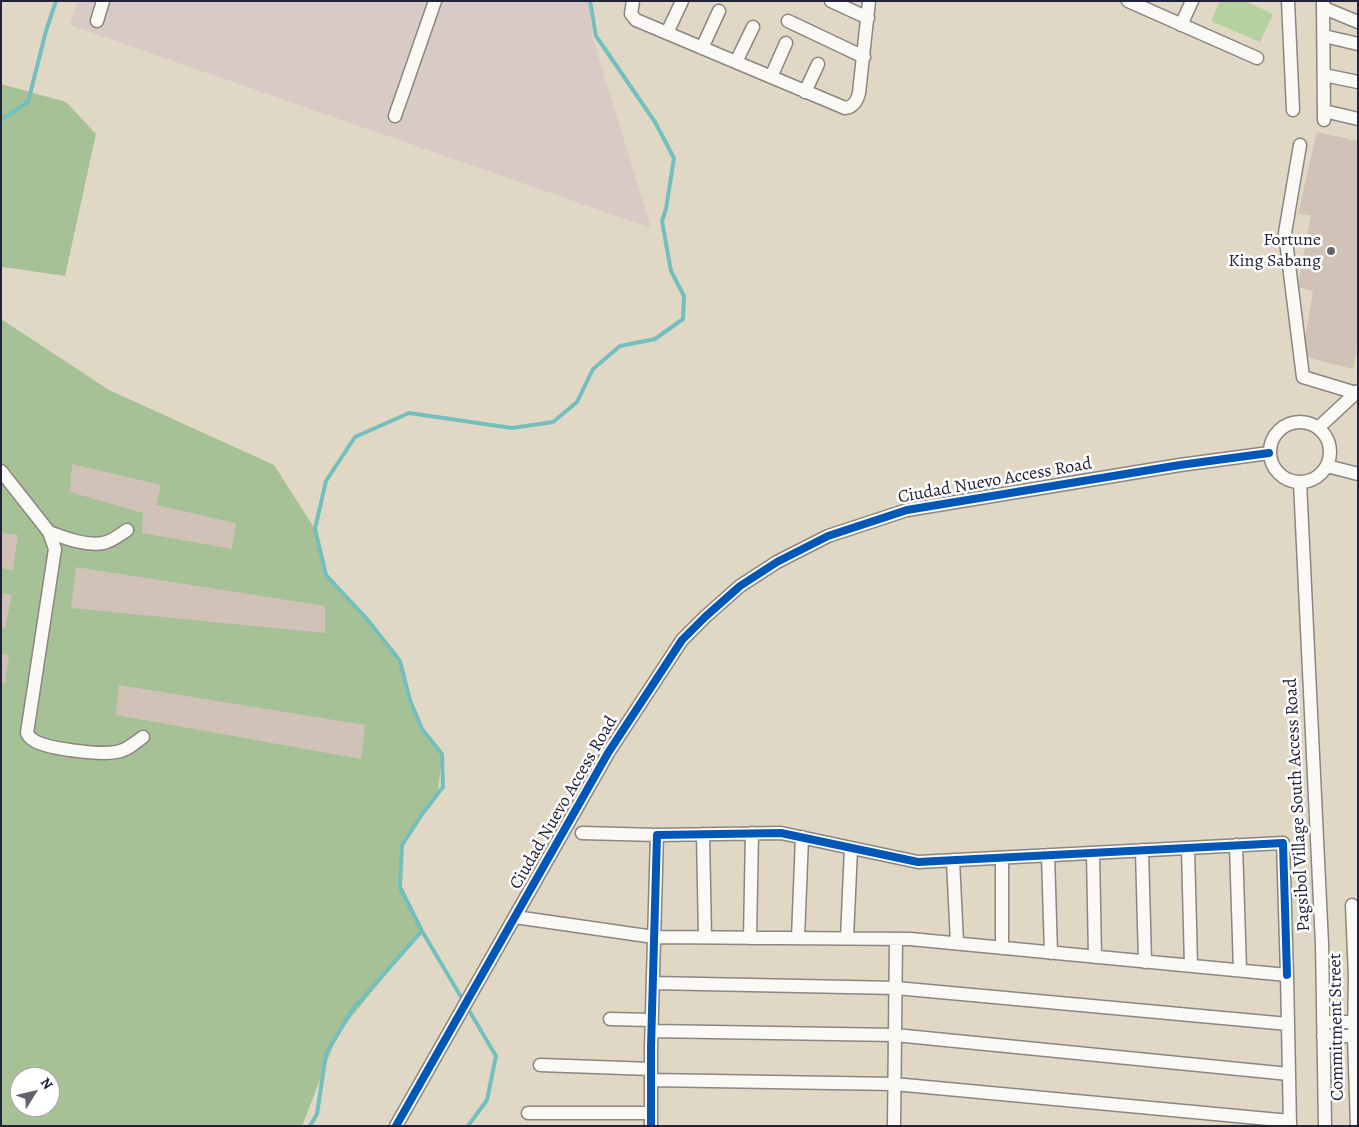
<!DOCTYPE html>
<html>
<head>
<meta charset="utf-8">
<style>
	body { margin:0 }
	#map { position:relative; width:1359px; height:1127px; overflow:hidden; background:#e0d8c5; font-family:Alegreya,serif }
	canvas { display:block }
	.frame { position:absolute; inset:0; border:2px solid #22223b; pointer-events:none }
	.north { position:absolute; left:10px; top:1067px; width:50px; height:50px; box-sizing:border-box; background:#fff; border:1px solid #a7a7b1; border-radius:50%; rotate:54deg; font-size:14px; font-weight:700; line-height:20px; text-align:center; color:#22223b }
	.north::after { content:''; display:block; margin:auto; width:18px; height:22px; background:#64626b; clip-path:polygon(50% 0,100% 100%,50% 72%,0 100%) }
</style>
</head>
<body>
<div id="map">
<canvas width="1359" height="1127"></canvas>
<div class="frame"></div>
<div class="north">N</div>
</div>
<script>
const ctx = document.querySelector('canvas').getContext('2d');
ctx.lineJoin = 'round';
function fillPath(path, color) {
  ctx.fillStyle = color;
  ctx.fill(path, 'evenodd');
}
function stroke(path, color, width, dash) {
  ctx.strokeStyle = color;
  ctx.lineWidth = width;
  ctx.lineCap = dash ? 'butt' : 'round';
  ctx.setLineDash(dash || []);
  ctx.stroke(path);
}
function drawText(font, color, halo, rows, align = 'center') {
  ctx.font = font + ' Alegreya,serif';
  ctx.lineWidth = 5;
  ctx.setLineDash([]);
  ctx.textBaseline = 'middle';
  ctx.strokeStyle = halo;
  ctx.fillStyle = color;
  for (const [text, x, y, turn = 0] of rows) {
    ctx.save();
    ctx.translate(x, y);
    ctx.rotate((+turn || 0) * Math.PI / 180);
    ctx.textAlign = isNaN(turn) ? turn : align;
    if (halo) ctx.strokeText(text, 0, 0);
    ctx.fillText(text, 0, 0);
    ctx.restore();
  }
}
fillPath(new Path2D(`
	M77,1H588L593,39L651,228L70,25Z`), '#d8cac4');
fillPath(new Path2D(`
	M1220,1H1245L1273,14L1260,42L1211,21Z`), '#b5d19f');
fillPath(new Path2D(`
	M1,84L66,102L96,134L65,276L3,267L1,268Z
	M1,319L109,390L274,465L315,529L326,575L366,618L401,664L410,702L422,729L442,754L438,793L402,845L400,887L422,931L338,1033L302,1126H1ZM20,1077H50V1107H20Z`), '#a5c195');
stroke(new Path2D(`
	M1,120L28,102L46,31L56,1
	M310,1126L317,1114L326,1054L352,1010L422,931
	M468,1126L487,1100L496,1056L422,931L400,887L402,845L423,813L443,787L442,754L422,729L410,700L400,661L367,619L326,575L315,529L326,481L355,437L409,413L512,428L553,422L577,402L593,369L620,346L655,339L683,319L684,296L671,271L662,221L666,209L674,158L655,122L596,36L590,1`), '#73bfbe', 4);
fillPath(new Path2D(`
	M1317,132L1358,141V350H1357L1353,369L1302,356L1313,291L1298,287L1311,215L1298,214Z
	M72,464L161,485L156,505L236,523L232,549L142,533L143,513L70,492Z
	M1,533L18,535L13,570L1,568Z
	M76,567L325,606V633L71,608Z
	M1,593L12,595L5,628L1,627Z
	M1,654L9,655L5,683H1Z
	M119,685L365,725L361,759L116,715Z`), '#d0c2b6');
const minor = new Path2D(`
	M633,1L631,14L636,20L845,108C854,107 857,101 859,93L869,1
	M831,1L868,18
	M1128,1L1257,58
	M1288,1L1293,110
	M1323,1L1324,120
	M1324,8L1358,22
	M97,21L103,1
	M788,21L864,57
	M1181,25L1192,1
	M667,33L682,1
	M1324,36L1358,44
	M702,48L719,11
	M736,62L753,27
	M1324,75L1358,82
	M771,77L786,43
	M805,92L818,64
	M1324,111L1358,119
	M395,116L435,1
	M1300,145L1285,233L1303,377L1356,393
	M1270 452a30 30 0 1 1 60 0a30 30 0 1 1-60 0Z
	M1318,428L1358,391
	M1327,466L1358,474
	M1,471L49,532L55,549L27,733C27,734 31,739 32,739C43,749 101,755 116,752C126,751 135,743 143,737
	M1300,482L1322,944L1325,1126
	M49,532C65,538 85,546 103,543C111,542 120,535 127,530
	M582,833L657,835
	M703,834L705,937
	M1236,845L1240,970
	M1188,848L1191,966
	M1142,850L1145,962
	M1093,853L1095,957
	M1048,855L1051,953
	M1002,858V948
	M953,860L957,943
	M1352,905L1355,977L1354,1036L1357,1126
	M515,917L654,937L910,939L1287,975L1290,1126
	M750,938L752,833
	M798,938L802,837
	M847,938L851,848
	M653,983L896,988L1288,1024
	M610,1019L652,1020
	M1323,1022H1353
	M652,1031L895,1035L1289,1074
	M1323,1036H1354
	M540,1065L651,1069
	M651,1080L894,1084L1290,1121
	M528,1113H651
	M396,1126L608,753L682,640L705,617L740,586L777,562L828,536L907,510L1180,465L1269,453
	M651,1126V1047L657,835L781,833L918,862L1283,843L1287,975
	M894,1126L896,939`);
stroke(minor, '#8a8681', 15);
stroke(minor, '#faf9f6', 12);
stroke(new Path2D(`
	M396,1126L608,753L682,640L705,617L740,586L777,562L828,536L907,510L1180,465L1269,453
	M651,1126V1047L657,835L781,833L918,862L1283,843L1287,975`), '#0057b8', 8);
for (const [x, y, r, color] of [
	[1331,251,5,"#64626b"]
]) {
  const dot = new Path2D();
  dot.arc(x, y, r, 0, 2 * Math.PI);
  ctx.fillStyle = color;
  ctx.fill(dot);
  stroke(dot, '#fff', 2);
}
drawText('18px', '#22223b', '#fff', [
	["Fortune",1321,241],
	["King Sabang",1321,262]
], 'right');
drawText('18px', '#22223b', '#fff', [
	["Ciudad Nuevo Access Road",995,481,-10],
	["Ciudad Nuevo Access Road",564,803,-60],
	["Pagsibol Village South Access Road",1298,805,-93],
	["Commitment Street",1337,1027,-91]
]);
</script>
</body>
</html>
